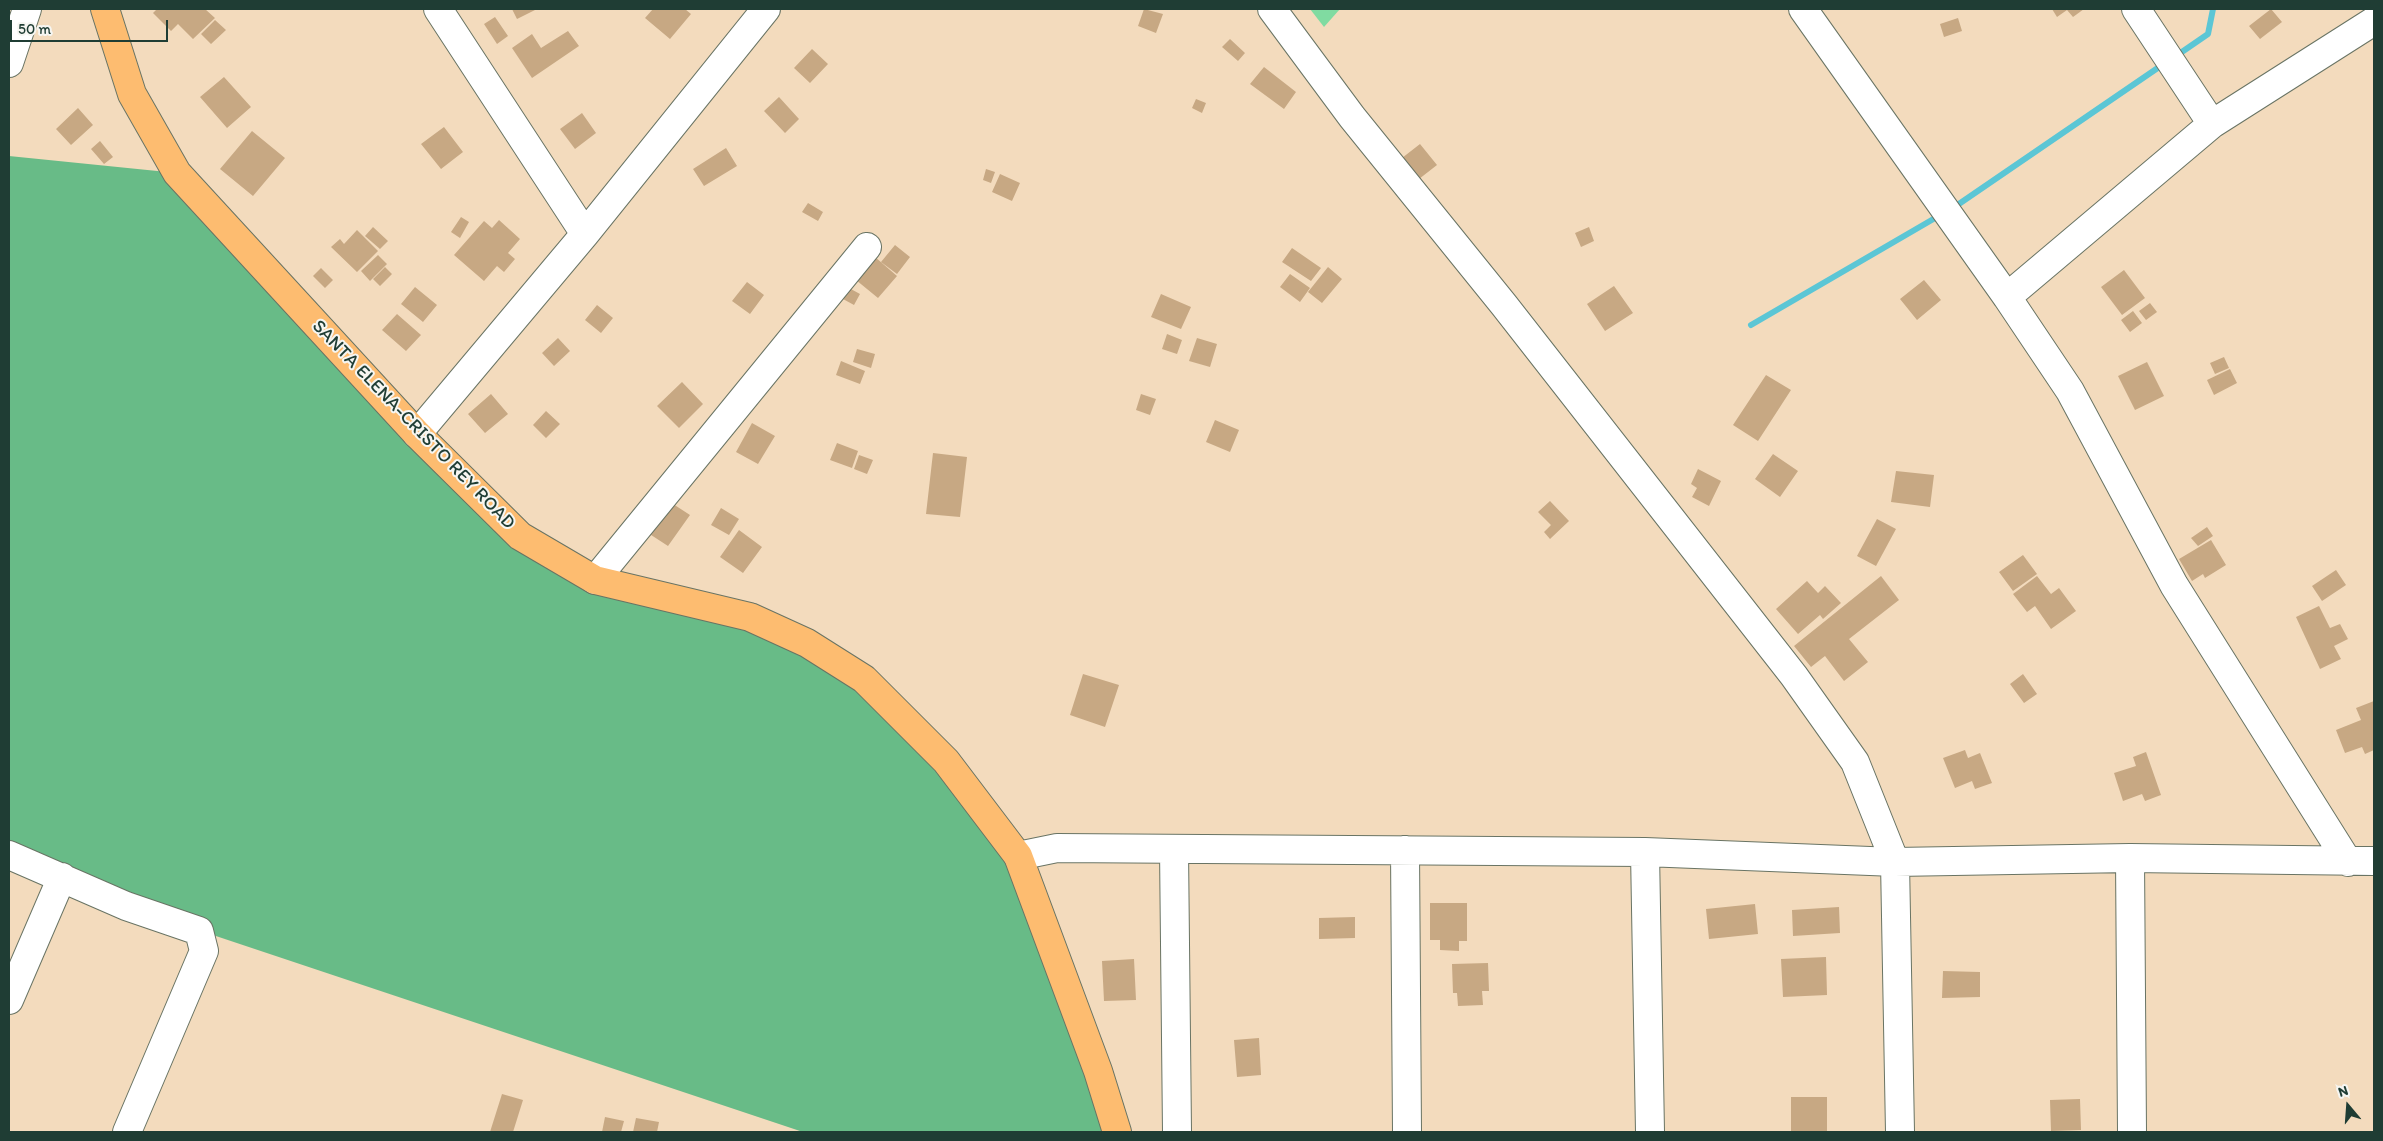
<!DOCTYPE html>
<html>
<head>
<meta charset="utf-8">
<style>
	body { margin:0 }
	#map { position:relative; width:2383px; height:1141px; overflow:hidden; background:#f3dbbd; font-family:Itim,sans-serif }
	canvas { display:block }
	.frame { position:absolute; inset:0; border:10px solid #1f3d34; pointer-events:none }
	.north { position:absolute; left:2323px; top:1081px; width:50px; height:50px; -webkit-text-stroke:4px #f6f6f2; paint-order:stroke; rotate:342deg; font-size:14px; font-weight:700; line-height:20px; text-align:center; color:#1f3d34 }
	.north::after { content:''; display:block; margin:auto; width:18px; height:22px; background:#1f3d34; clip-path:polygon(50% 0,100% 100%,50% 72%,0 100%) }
	.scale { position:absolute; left:10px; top:20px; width:158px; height:22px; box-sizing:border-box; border:2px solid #1f3d34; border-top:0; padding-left:6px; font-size:15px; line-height:18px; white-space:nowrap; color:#1f3d34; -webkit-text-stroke:4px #f6f6f2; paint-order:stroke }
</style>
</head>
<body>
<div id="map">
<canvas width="2383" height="1141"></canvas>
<div class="frame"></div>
<div class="north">N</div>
<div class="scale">50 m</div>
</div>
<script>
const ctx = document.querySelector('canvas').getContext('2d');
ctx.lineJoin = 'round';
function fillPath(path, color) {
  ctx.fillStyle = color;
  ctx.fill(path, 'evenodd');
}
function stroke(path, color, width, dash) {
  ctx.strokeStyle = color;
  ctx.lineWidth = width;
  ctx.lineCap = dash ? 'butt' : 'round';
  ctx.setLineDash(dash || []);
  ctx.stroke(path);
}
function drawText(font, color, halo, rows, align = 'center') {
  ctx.font = font + ' Itim,sans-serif';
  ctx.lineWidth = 4;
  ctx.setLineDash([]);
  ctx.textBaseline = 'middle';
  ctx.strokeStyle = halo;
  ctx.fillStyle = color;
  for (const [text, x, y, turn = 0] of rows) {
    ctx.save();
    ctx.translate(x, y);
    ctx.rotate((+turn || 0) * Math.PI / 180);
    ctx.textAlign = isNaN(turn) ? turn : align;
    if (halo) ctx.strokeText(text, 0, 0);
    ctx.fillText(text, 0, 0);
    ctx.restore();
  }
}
fillPath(new Path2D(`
	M1310,9H1340L1324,27Z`), '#80dba1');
fillPath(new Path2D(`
	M9,156L177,173L417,434L595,580L750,617L864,679L1018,856L1117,1132H803L126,906L9,870Z`), '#68bb87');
stroke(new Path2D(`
	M2176,56L2208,34L2213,9
	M1953,208L2165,63
	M1751,325L1942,214`), '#5bc6d5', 6);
fillPath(new Path2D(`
	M157,9H205L215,18L193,39L178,24L171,31L153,13Z
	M512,9H537L517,19Z
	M653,9H685L691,14L670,39L645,18Z
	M1144,9L1163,14L1156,33L1138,26Z
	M2052,9H2084L2073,17L2067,10L2057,17Z
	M2271,9L2282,22L2260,39L2249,26Z
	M495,17L508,36L497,44L484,24Z
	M1958,18L1962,31L1944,37L1940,24Z
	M215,20L226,30L211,44L201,34Z
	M568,31L579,46L532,78L512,48L532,34L541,48Z
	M1230,39L1245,53L1238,61L1222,47Z
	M812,49L828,64L810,83L794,68Z
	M1264,67L1296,92L1284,109L1250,84Z
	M224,77L251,107L227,128L200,97Z
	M779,97L799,119L785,133L764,111Z
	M1196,99L1206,103L1202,113L1192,108Z
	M78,108L93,125L71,145L56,129Z
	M582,113L596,133L575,149L560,129Z
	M444,127L463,152L441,169L421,144Z
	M252,131L285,158L253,196L220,169Z
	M100,141L113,157L104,164L91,149Z
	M1420,144L1437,165L1419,179L1402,158Z
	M726,148L737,166L704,186L693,169Z
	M986,169L995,172L991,183L983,180Z
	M1000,174L1020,183L1012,201L992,192Z
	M808,203L823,212L818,221L802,212Z
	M461,217L469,222L460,238L451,232Z
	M499,220L520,239L508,253L515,259L504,272L497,266L484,281L454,255L484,221L492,228Z
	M373,227L388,241L380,249L365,236Z
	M1589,227L1594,241L1581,247L1575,233Z
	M357,230L378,251L357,272L331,247L340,239L344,244Z
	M895,245L910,257L897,274L881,262Z
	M1292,248L1321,268L1311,281L1282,262Z
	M378,255L387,264L370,281L361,271Z
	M875,257L897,276L878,298L856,280Z
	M385,267L392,274L380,286L373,279Z
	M1328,267L1342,279L1322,303L1308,292Z
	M321,268L333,280L325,288L313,276Z
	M2124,270L2145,298L2122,315L2101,287Z
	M1290,274L1310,288L1300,302L1280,287Z
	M1924,280L1941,300L1917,320L1900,299Z
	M747,282L764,295L750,314L732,301Z
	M1614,286L1633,313L1605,331L1587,304Z
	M415,287L437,305L423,322L401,304Z
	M849,288L860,294L854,305L843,299Z
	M1161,294L1191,307L1181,329L1151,317Z
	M2150,303L2157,312L2146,320L2139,311Z
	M597,305L613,318L601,333L585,320Z
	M2133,311L2142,323L2130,332L2121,320Z
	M397,314L421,335L406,351L382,330Z
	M1167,334L1182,340L1177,354L1162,349Z
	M558,338L570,351L554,366L542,353Z
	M1197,338L1217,344L1210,367L1189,361Z
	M857,349L875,354L871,368L853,362Z
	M2224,357L2229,368L2215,374L2210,363Z
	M841,361L865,371L860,384L836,375Z
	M2147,362L2164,396L2135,410L2118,376Z
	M2230,369L2237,383L2214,395L2207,380Z
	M1766,375L1791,390L1758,441L1733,425Z
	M682,382L703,404L679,428L657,406Z
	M491,394L508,414L485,433L468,414Z
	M1141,394L1156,399L1150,415L1136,410Z
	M546,411L560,424L546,438L533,425Z
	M1215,420L1239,430L1230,452L1206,442Z
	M752,423L775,436L758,464L736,452Z
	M837,443L858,451L852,468L830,460Z
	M933,453L967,457L960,517L926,514Z
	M1773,454L1798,471L1780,497L1755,479Z
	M859,455L873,460L867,474L854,469Z
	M1698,469L1721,481L1709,506L1692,497L1697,488L1691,484Z
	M1896,471L1934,475L1930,507L1891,502Z
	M1550,501L1569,521L1550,539L1544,532L1551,525L1538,512Z
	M670,502L690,515L668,546L648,533Z
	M721,508L739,519L729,535L711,525Z
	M1877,519L1896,529L1876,566L1857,556Z
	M2207,527L2213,536L2198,546L2191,538Z
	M739,530L762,547L743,573L720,557Z
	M2211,540L2226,565L2205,578L2203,574L2192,581L2179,559Z
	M2023,555L2037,574L2013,591L1999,572Z
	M2336,570L2346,585L2322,601L2312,586Z
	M1881,576L1899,600L1849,639L1868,662L1844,681L1825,656L1811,667L1794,646Z
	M2037,576L2051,594L2059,588L2076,611L2051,629L2035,606L2027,612L2013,594Z
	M1807,581L1818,593L1825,586L1841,603L1823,619L1820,615L1798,634L1776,609Z
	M2319,606L2330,628L2340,624L2348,639L2334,646L2341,659L2320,669L2296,617Z
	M1083,674L1119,685L1105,727L1070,715Z
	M2023,674L2037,694L2024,703L2010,684Z
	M2374,701V750L2365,754L2362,747L2345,753L2336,730L2361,720L2356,708Z
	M1965,750L1968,758L1980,753L1992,783L1975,789L1972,781L1955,788L1943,758Z
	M2146,752L2161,795L2145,801L2142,794L2123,801L2114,773L2136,766L2133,757Z
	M1430,903H1467V941H1459V951L1440,950V940H1430Z
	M1755,904L1758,934L1709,939L1706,909Z
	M1839,907L1840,933L1793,936L1792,910Z
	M1355,917V938L1319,939V918Z
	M1826,957L1827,995L1783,997L1781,959Z
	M1134,959L1136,1000L1104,1001L1102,961Z
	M1488,963L1489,991H1482L1483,1005L1458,1006L1457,993H1453L1452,964Z
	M1943,971L1980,972V997L1942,998Z
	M1259,1038L1261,1075L1237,1077L1234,1040Z
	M502,1094L523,1100L513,1132H490Z
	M1791,1097H1827V1132H1791Z
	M2080,1099L2081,1130L2051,1131L2050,1100Z
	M605,1117L624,1121L621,1132H602Z
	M636,1118L659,1122L657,1132H633Z`), '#c7a883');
const minor = new Path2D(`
	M438,9L585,234
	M1272,9L1352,117L1504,305L1794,676L1855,762L1895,862L1900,1132
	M1803,9L2007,297L2070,391L2174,585L2348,862
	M2136,9L2212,124
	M9,63L27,9
	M2007,297L2212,124L2374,21
	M417,434L585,234L766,9
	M595,580L867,247
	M1174,849L1177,1132
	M1405,850L1407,1132
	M1645,852L1650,1132
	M9,855L126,906L199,931L204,951L127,1132
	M1018,856L1057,848L1645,852L1895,862L2130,858L2374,861
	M2130,858L2132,1132
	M9,1000L62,877`);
const major = new Path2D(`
	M105,9L132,94L177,173L417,434L520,536L595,580L750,617L807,643L864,679L946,761L1018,856L1098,1071L1117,1132`);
stroke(minor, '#697464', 30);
stroke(major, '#697464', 30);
stroke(minor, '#fff', 28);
stroke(major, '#fdbc70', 28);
drawText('19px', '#1f3d34', '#f6f6f2', [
	["SANTA ELENA-CRISTO REY ROAD",413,425,46]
]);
</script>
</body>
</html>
